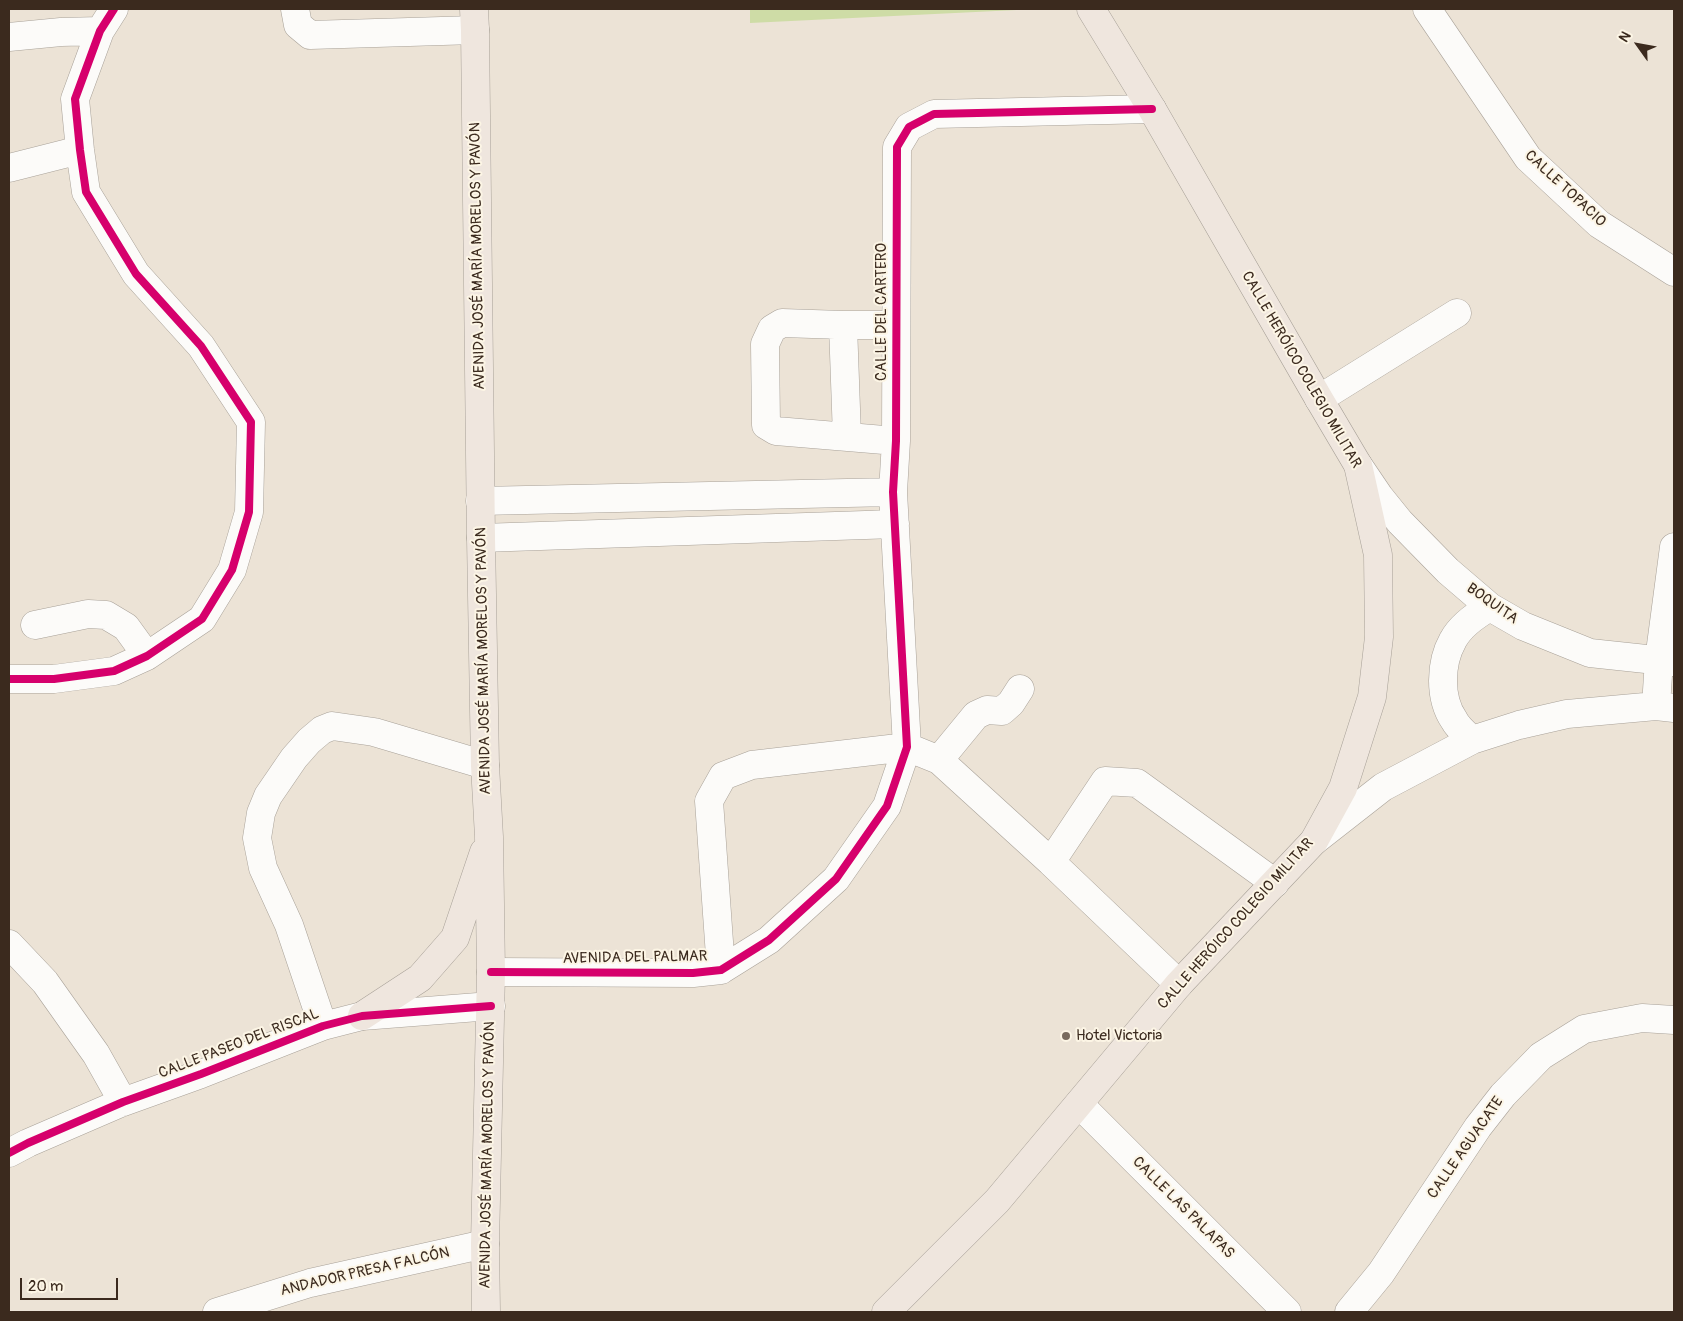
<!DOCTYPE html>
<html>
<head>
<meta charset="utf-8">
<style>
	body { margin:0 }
	#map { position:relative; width:1683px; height:1321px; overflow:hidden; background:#ece3d6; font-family:Pangolin,sans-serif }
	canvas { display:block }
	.frame { position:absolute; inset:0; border:10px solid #3b2a1e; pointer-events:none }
	.north { position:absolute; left:1613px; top:20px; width:50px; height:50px; -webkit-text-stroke:4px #fcf5e5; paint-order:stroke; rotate:302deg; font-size:14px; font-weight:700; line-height:20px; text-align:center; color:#3b2a1e }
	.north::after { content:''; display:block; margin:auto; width:18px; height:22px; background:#3b2a1e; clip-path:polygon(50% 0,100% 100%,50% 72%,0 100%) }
	.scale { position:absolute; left:20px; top:1278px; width:98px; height:22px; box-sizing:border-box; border:2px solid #3b2a1e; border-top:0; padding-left:6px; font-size:15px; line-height:18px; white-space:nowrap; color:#3b2a1e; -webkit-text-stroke:4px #fcf5e5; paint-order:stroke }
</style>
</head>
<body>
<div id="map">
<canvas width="1683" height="1321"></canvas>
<div class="frame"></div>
<div class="north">N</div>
<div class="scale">20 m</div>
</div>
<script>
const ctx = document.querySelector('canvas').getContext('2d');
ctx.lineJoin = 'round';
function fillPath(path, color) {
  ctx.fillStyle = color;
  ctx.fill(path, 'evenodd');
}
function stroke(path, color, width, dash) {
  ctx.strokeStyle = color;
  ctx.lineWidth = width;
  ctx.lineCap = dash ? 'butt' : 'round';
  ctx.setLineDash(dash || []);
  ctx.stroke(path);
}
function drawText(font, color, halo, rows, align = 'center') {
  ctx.font = font + ' Pangolin,sans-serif';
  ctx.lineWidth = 4;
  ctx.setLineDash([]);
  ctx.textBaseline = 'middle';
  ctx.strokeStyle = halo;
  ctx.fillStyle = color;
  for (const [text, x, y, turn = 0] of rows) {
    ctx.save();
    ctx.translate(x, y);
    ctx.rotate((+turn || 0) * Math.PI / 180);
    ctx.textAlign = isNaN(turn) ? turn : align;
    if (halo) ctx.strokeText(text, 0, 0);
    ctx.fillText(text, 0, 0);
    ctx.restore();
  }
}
fillPath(new Path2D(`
	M750,9H1037L750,23Z`), '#cedca6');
const minor = new Path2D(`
	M295,9L298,25L310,35L475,30
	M1427,9L1528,158L1599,224L1674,272
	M9,37L61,32L100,31
	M9,168L80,150
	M843,325H896
	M1319,399L1457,313
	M847,437L843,325L782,323L772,329L765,344L766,425L776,431L896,441
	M1358,465L1379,496L1400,522L1448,571L1490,607L1523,626L1590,653L1674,662
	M480,501L893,492
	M481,538L895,524
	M35,625L88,614L106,615L126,627L147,656
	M9,679H54L114,671L147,656L202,619L232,570L249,512L251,422L201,346L136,274L86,192L80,150L75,99L100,31L114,9
	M1656,706L1659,660L1674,547
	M1472,740C1466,734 1458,728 1454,720C1439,698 1440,663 1453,640C1461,625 1476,615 1490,607
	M939,760L976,715L987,710L1002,711L1011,703L1020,689
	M1314,841L1383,787L1472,740L1519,725L1567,714L1656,706L1674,708
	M1051,862L1105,781L1137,783L1275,883
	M9,944L45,982L96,1054L123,1102
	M721,970L709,801L723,776L752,765L907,747L939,760L1051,862L1179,984
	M491,972L693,973L721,970L769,940L836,879L887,806L907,747L893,492L896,441L897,147L909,127L934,114L1152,109
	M323,1026L289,925L263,868L257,838L261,813L268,796L294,758L309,741L322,730L332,726L374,732L485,765
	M1079,1104L1287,1312
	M9,1153L28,1143L123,1102L201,1074L323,1026L362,1016L491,1006
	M217,1312L310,1283L485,1244
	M1349,1312L1381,1273L1478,1127L1503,1095L1541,1056L1584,1029L1642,1018L1674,1020`);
const major = new Path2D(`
	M474,9L475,30L481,538L485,765L489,837L491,972L485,1244L486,1312
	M362,1016L420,978L455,938L484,852
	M886,1312L997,1201L1179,984L1314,841L1343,788L1372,697L1379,637L1378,555L1358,465L1319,399L1152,109L1091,9`);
stroke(minor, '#a8a198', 29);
stroke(major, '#a8a198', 29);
stroke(minor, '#fcfbf9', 28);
stroke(major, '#efe6de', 28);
stroke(new Path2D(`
	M9,679H54L114,671L147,656L202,619L232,570L249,512L251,422L201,346L136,274L86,192L80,150L75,99L100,31L114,9
	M491,972L693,973L721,970L769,940L836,879L887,806L907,747L893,492L896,441L897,147L909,127L934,114L1152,109
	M9,1153L28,1143L123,1102L201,1074L323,1026L362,1016L491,1006`), '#d6006c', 8);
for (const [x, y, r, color] of [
	[1066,1036,5,"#796b5e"]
]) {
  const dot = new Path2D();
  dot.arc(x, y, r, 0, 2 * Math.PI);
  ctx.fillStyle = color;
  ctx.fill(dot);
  stroke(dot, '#fcf5e5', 2);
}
drawText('15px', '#3b2a1e', '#fcf5e5', [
	["CALLE TOPACIO",1565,189,43],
	["AVENIDA JOSÉ MARÍA MORELOS Y PAVÓN",478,256,-91],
	["CALLE DEL CARTERO",882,312,-90],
	["CALLE HERÓICO COLEGIO MILITAR",1301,370,60],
	["BOQUITA",1492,604,35],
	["AVENIDA JOSÉ MARÍA MORELOS Y PAVÓN",484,661,-91],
	["CALLE HERÓICO COLEGIO MILITAR",1236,924,-48],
	["AVENIDA DEL PALMAR",635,958,-1],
	["CALLE PASEO DEL RISCAL",239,1044,-21],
	["CALLE AGUACATE",1466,1148,-55],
	["AVENIDA JOSÉ MARÍA MORELOS Y PAVÓN",488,1155,-89],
	["CALLE LAS PALAPAS",1183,1208,45],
	["ANDADOR PRESA FALCÓN",365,1272,-13]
]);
drawText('15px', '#3b2a1e', '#fcf5e5', [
	["Hotel Victoria",1076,1036]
], 'left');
</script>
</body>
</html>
